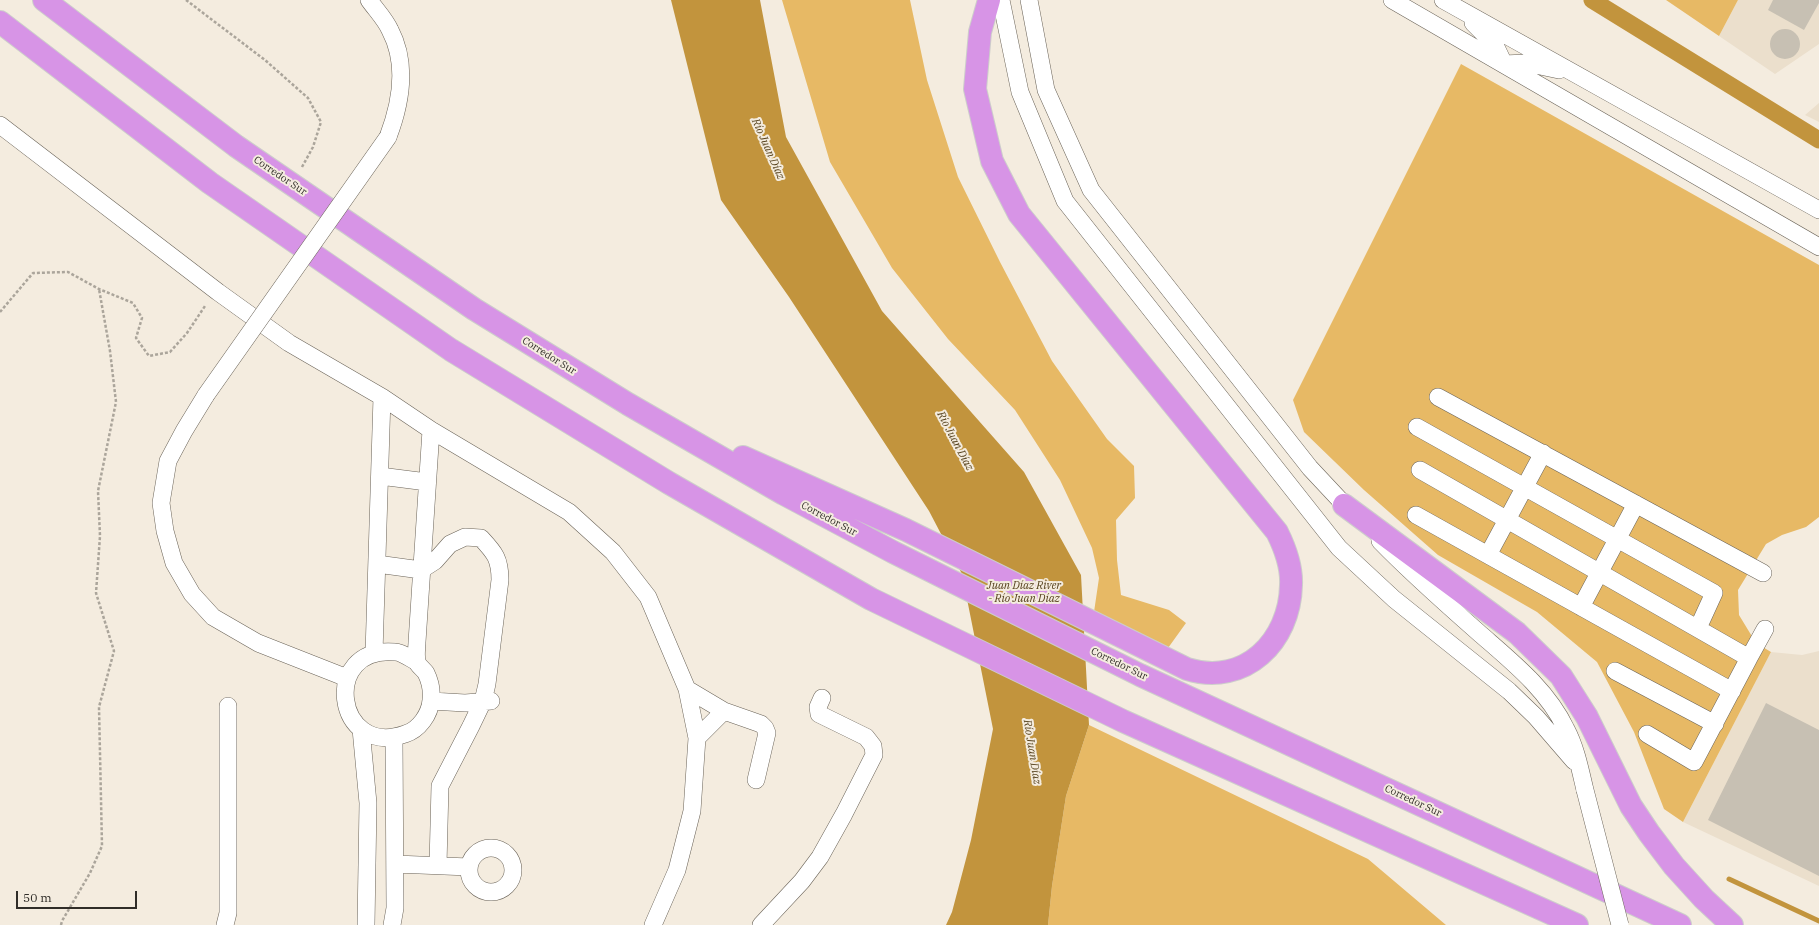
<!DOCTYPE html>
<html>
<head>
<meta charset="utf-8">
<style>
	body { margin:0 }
	#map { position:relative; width:1819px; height:925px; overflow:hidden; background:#f4ecdf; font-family:"IBM Plex Serif",serif }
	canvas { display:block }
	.scale { position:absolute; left:16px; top:891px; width:121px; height:18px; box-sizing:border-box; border:2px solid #302d28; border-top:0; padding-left:5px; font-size:12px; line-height:14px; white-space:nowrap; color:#302d28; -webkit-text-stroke:3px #f4ecdf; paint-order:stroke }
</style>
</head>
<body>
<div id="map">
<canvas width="1819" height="925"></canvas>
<div class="scale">50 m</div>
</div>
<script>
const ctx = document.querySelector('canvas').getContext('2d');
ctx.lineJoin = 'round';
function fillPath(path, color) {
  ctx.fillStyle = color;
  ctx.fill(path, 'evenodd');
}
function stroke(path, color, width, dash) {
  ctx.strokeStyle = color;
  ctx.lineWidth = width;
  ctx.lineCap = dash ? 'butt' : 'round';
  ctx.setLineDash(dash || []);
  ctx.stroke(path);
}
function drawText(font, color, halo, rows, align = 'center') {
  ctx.font = font + ' "IBM Plex Serif",serif';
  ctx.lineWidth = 4;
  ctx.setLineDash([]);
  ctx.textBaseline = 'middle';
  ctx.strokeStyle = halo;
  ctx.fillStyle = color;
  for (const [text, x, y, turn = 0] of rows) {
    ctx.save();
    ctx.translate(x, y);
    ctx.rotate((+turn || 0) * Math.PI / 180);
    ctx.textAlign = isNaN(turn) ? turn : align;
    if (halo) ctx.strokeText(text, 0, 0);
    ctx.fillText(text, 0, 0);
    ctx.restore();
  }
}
fillPath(new Path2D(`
	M1738,0H1819V44L1775,74L1719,36Z
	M1819,103V122L1805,115Z
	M1819,651V886L1683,822L1771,652L1802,655Z`), '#ebdfcc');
fillPath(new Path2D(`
	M782,0H910L927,80L958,177L1000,262L1052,361L1107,439L1134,466L1135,498L1116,520L1117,560L1121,595L1169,610L1186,623L1168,648L1094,612L1099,578L1092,548L1060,480L1015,410L948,339L892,268L830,162Z
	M1666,0H1738L1719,36Z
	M1461,64L1819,265V517L1806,527L1782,535L1766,544L1738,590L1739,615L1756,643L1771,652L1683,822L1664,809L1634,732L1597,662L1537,612L1438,555L1364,490L1304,432L1293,400Z
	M1089,725L1368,859L1446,925H1048L1052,886L1066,796Z`), '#e7b965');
fillPath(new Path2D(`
	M671,0H760L786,137L882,311L1024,472L1081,575L1089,725L1066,796L1052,886L1048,925H946L952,912L971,840L993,729L962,574L929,511L789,297L721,200Z`), '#c2943d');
stroke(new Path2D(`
	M1729,879L1819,921`), '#c2943d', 5);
stroke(new Path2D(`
	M1592,0L1819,140`), '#c2943d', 17);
fillPath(new Path2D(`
	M1773,0H1819V3L1804,30L1768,10Z
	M1770 44a15 15 0 1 1 30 0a15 15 0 1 1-30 0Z
	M1766,703L1819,730V876L1708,820Z`), '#c7c0b3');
const minor = new Path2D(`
	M369,0C376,10 385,19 390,30C408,64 401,103 388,137
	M1001,0L1020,92L1065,201L1339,548L1394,599L1509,691L1536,717L1574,761
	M1029,0L1046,90L1091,190L1310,468L1353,514
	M1392,0L1819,247
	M1443,0L1819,210
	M1473,23L1495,45L1504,64
	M1504,64L1526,63L1559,70
	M0,125L218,292L289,343L382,397L431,430L569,512L613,552L648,597L687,689L697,738L692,811L677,870L653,925
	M206,395L184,431L168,461L161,503L165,531L174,563L192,594L213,617L258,643L347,678
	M1438,397L1763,573
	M1417,427L1714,593L1698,628
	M1420,470L1749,658L1694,762L1647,734
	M380,476L427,482
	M1416,515L1732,691
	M1380,541C1411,573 1445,603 1478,632C1511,661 1547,689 1566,729C1576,748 1580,769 1585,790
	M1488,555L1543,453
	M377,564L421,570L435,561L450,544L465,537L481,538C495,553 500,559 500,580L487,684L483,701L471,726L440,786L438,865
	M1581,607L1636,504
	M374,653L382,397
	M1749,658L1765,629
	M417,662C411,659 402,652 395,652C320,645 335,759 405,734C419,730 430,714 431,700C432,691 430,681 426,673C424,670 420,667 418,664C415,658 417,648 417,642L431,430
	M1615,671L1715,724
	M687,689L724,711L761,724L765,728L767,733L756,780
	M431,701L465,703L491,701
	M361,729L368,803L366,925
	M697,738L724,711
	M469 870a22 22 0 1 1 44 0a22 22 0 1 1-44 0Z
	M395,864L469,867
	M225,925L228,913V706
	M392,925L395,908L394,738
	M761,925L802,881L820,857L844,814L874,755L873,746L866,737L819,714L818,707L822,698`);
const highway = new Path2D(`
	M44,0L236,146L474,309L628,404L784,494L893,552L1140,675L1680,925
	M0,22L210,183L451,350L669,483L871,599L1123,721L1577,925
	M743,457L906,530L1187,669C1245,687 1290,641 1291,585C1292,566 1285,548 1277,532L1019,214L992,161L975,89L980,32L989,0
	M1344,505L1517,633L1561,676L1587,717L1631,806L1649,833L1674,866L1704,899L1732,925`);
stroke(minor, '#6a6358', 18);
stroke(highway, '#cdcdcb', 24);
stroke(new Path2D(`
	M186,0L265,60L308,98L321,122L313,147L302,167
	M0,312L33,273L68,272L99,289L133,303L142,318L136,338L149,356L170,352L187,333L205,306
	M61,925L62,921L90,873L102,846L99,707L114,651L96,593L100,536L98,491L116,402L110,351L99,289`), '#aba59b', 2.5, [3, 2]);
stroke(minor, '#fff', 17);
stroke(highway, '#d794e6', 22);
const minorBridge = new Path2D(`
	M206,395L388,137
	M1585,790L1620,925`);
stroke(minorBridge, '#6a6358', 18, []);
stroke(minorBridge, '#fff', 17);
drawText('10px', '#302d28', '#f4ecdf', [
	["Corredor Sur",280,176,34],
	["Corredor Sur",549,356,32],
	["Corredor Sur",829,519,28],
	["Corredor Sur",1119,664,26],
	["Corredor Sur",1413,801,25]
]);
drawText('italic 11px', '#56421e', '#f4ecdf', [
	["Río Juan Díaz",768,149,66],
	["Río Juan Díaz",955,441,62],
	["Juan Díaz River",1024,586],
	["- Río Juan Díaz",1024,599],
	["Río Juan Díaz",1032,752,81]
]);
</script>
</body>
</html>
